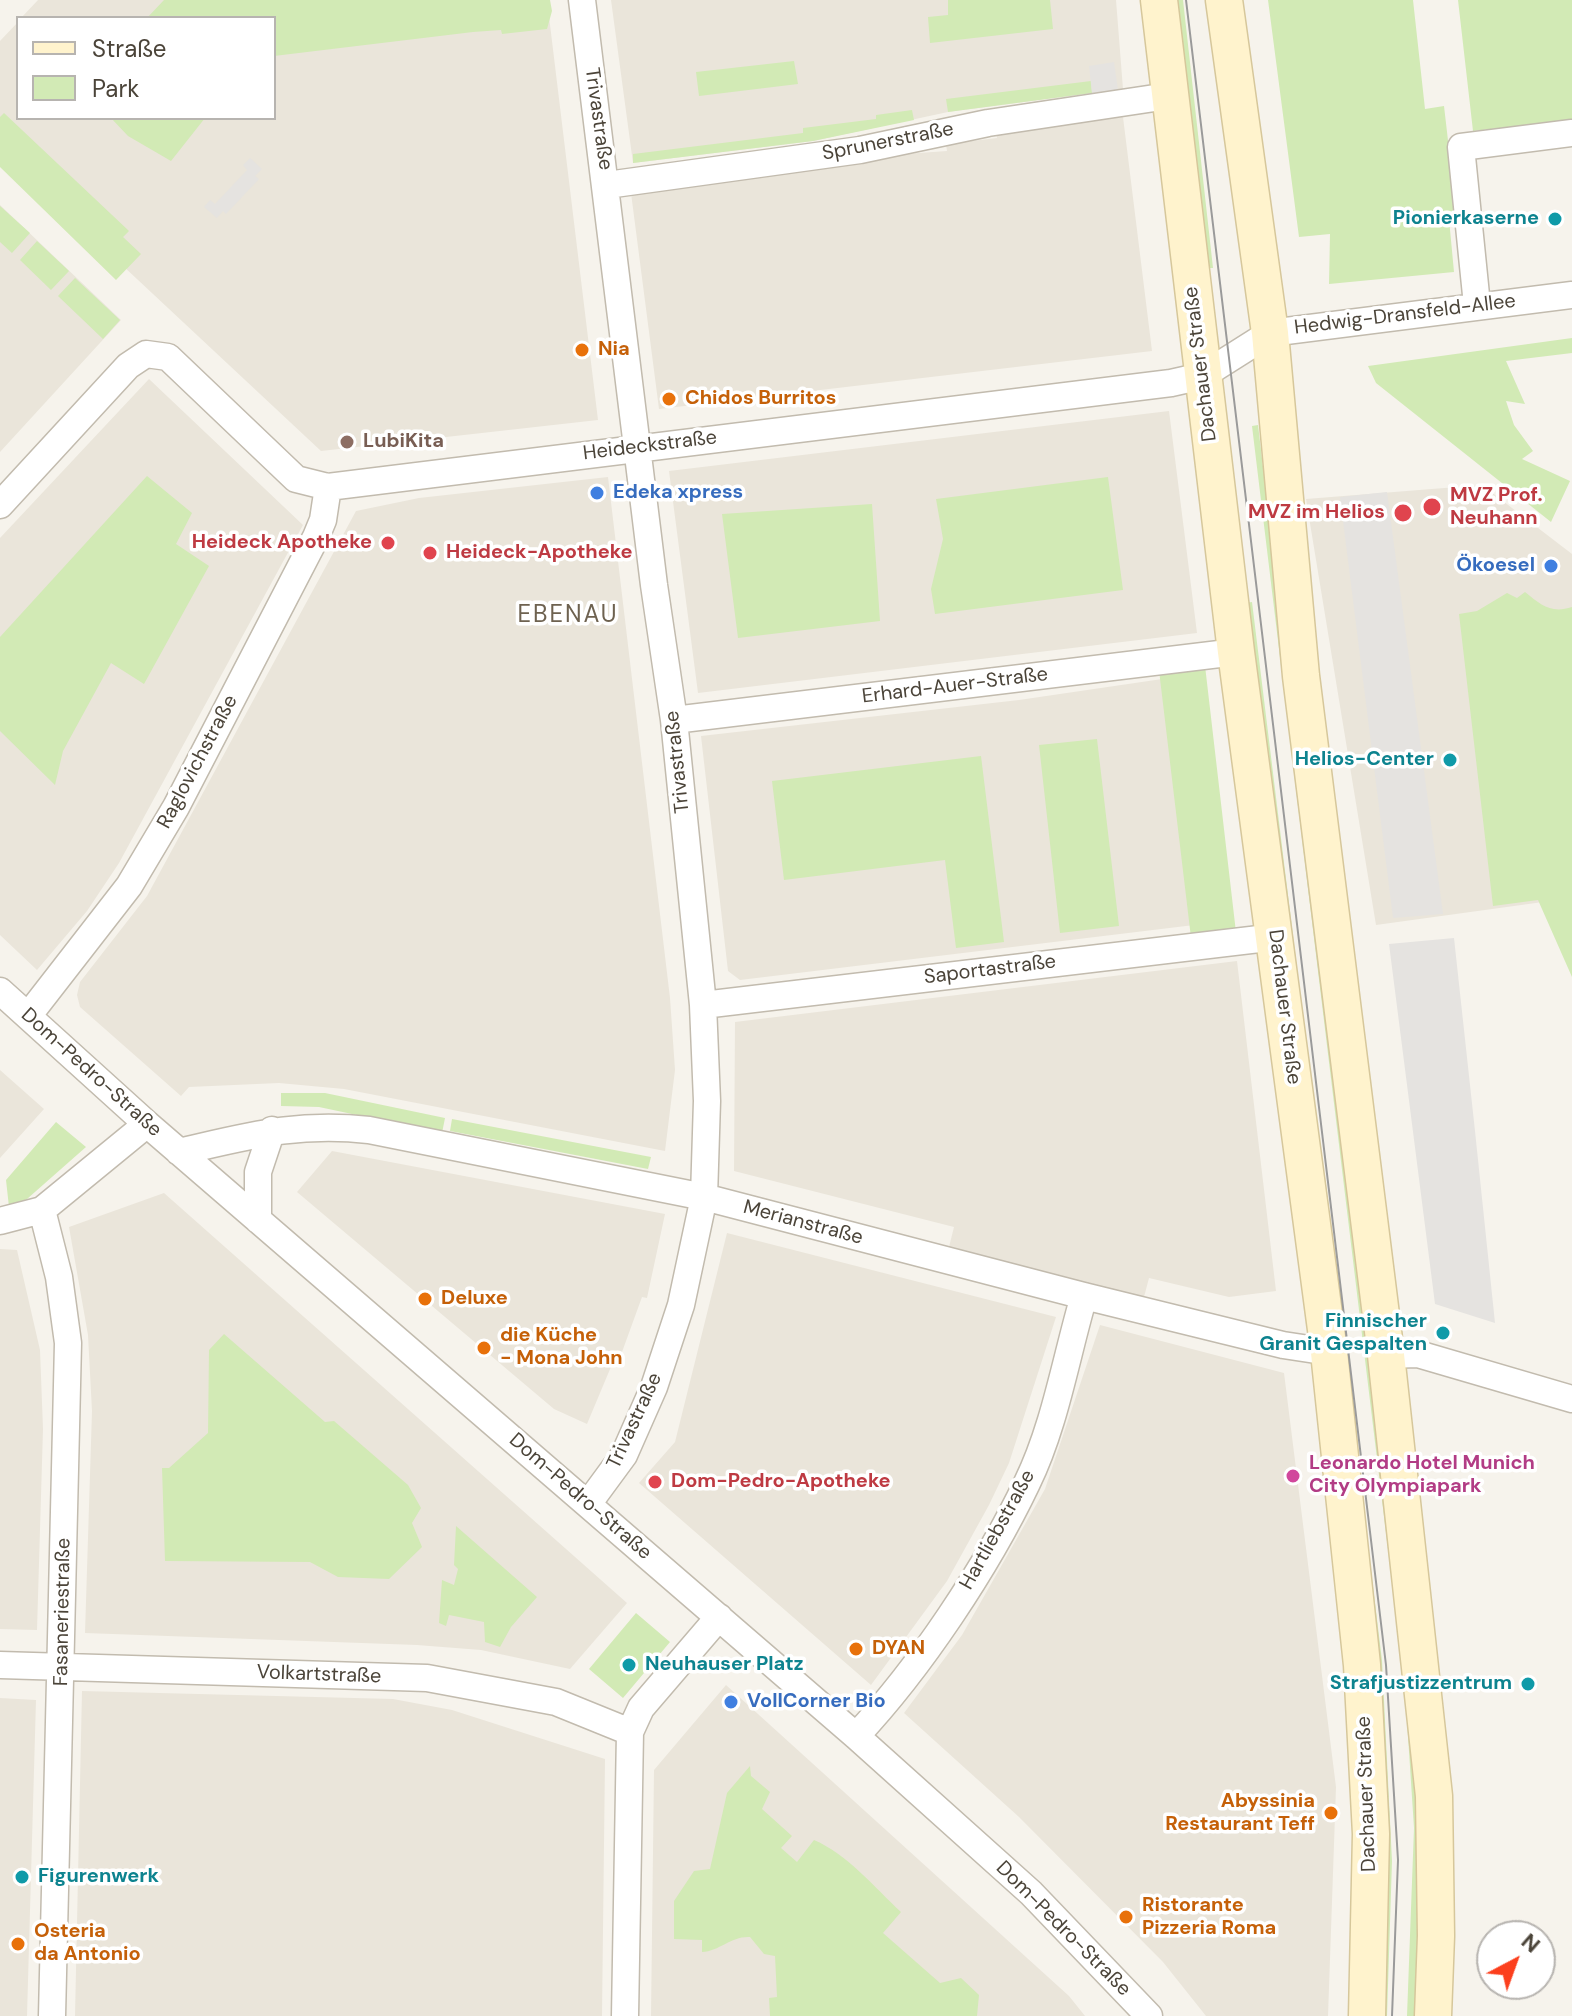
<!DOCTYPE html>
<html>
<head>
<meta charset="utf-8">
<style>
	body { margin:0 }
	#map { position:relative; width:1572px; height:2016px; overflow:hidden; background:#f6f3ec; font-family:"DM Sans",sans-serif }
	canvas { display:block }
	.legend { position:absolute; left:16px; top:16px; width:260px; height:104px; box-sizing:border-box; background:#fff; border:2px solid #b7b4b0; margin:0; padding:10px 14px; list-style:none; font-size:24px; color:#4b4439 }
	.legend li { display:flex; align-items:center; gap:16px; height:40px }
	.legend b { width:40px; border:2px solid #b7b4b0 }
	.north { position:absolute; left:1476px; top:1920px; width:80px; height:80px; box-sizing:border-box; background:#fff; border:2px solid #b7b4b0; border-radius:50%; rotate:41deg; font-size:22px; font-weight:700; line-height:32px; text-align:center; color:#4b4439 }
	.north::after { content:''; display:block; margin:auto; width:28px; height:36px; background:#fc3f1d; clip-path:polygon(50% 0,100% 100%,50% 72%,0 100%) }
</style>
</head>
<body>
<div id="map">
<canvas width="1572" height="2016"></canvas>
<ul class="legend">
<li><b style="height:10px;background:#fff3cd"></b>Straße</li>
<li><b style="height:22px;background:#d2eab5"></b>Park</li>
</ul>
<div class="north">N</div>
</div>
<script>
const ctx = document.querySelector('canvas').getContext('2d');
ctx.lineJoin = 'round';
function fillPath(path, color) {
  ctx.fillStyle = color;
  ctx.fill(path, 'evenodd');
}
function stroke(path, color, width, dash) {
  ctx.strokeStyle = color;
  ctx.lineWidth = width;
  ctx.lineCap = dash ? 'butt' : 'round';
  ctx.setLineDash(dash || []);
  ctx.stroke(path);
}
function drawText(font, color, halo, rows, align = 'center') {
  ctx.font = font + ' "DM Sans",sans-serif';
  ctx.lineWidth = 7;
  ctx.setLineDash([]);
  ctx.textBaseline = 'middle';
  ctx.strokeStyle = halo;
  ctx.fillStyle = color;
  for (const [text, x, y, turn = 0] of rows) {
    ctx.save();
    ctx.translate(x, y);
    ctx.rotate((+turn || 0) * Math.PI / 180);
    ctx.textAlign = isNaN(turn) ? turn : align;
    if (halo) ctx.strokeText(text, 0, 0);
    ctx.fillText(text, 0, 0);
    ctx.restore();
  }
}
fillPath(new Path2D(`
	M38,0H547L598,420L321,451L0,151V41L18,22V118H274V18H21Z
	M611,0H1116L1123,89L948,112L813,141L633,163Z
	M1123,117L1152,351L659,409L631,193L807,171L877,156L947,151L946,144L997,138L996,132Z
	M0,205L121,320L0,452Z
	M149,379L303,525L119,863L87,911L37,970L0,935V538Z
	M1169,411L1197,633L698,693L669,471Z
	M608,477L670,998L675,1070L665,1151L344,1089L279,1083L189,1087L181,1096L80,1007L77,995L80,982L147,896L356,511L419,498Z
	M1482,485L1572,554V898L1376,925L1306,499Z
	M1203,673L1219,922L740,980L728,971L701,736L1019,700Z
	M1237,961L1276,1291L1229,1297L1149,1278L1144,1297L949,1247L954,1227L734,1171L735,1022Z
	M0,1070L44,1109L0,1158Z
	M332,1151L665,1214L647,1298L642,1297L618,1363L613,1362L587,1424L554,1409L297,1192Z
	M164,1193L627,1603L570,1669L481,1650L417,1645L85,1633L92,1411L88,1335L69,1227Z
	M727,1233L1056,1317L1009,1463L989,1505L947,1581L871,1685L639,1483L675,1442Z
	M0,1249L17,1250L40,1350L43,1429L37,1630L0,1629Z
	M1100,1325L1284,1373L1336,1787L1328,2016H1206L1163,1962L1019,1817L904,1713L962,1635L1045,1489Z
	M726,1685L1069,1996L1085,2016H651L654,1770Z
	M82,1691L393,1699L452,1710L605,1759L602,2016H75Z
	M0,1698L36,1700L27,2016H0Z`), '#eae5da');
fillPath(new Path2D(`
	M164,0H550L552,11L547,29L502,34L501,30L473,32L274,56V18H147Z
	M948,0H1050L1053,29L930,43L928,17L948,15Z
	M1177,0H1183L1213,268H1208Z
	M1268,0H1413L1425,109L1444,106L1457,218L1449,219L1454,272L1329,284L1330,234L1299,237Z
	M1458,0H1572V120L1473,131Z
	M794,61L798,84L699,96L696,72Z
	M1091,81L1092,93L948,112L946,99Z
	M912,110L914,120L813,141L633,163V154L803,133V128L876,119V115Z
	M4,113L129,231L123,237L141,254L116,280L0,167V117Z
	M111,118H205L171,161L128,136Z
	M0,206L30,233L12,253L0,242Z
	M37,241L69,271L51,290L20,260Z
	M75,278L120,320L103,339L58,296Z
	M1572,338V353L1506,361L1525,404L1506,401L1514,425L1533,451L1522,459L1570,481L1551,522L1376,383L1368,366Z
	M1258,425L1409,1689L1420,1826L1417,2016H1407L1414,1828L1405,1690L1252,426Z
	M147,476L192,513L176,544L209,566L144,684L111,663L63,751L55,785L0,731V637Z
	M1108,477L1123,590L935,614L931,589L943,539L936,499Z
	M872,504L880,621L738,638L722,514Z
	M1525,592C1541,605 1551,614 1572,607V977L1538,900L1493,906L1459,614L1477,611L1507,593L1517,598Z
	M1252,602L1382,1660L1392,1861L1387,2016H1381L1377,1660L1265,731L1239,604Z
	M1204,657L1237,941L1192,946L1158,662Z
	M1097,739L1119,926L1060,933L1039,745Z
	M981,756L1004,942L956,948L945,860L784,880L772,781Z
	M281,1093H325L445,1118L442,1133L319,1107L281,1106Z
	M452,1119L651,1157L648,1169L450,1131Z
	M56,1122L86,1147L27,1199L9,1207L6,1180Z
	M224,1334L325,1422L334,1421L408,1485L421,1508L412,1523L422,1547L389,1579L338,1577L310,1562L165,1561L162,1468H169L208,1433L209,1350Z
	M456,1526L537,1597L511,1627L500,1647L485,1642L484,1622L449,1615L446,1626L439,1623L442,1580L454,1585L458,1569L454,1565Z
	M636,1613L670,1642L623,1698L589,1669Z
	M750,1766L751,1776L770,1792L762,1809L792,1836L781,1848L797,1862L814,1840C847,1854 875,1888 901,1912L883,1933L940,1983L961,1978L979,1995L977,2016H770L769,1998L777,1997L775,1956L764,1954L750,1937C731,1936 720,1951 702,1952V1940L674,1939V1901L694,1871L710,1869L727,1793Z`), '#d2eab5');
fillPath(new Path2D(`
	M1114,62L1118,90L1092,93L1089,66Z
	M250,158L262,169L255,176L259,179L226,214L223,211L217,218L204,207L210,200L215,204L247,170L243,165Z
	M1387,492L1443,914L1393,918L1340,497Z
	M1454,938L1475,1131L1495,1323L1435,1304L1389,944Z`), '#e5e3e0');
const street = new Path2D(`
	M582,0L654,585L674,720L703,1005L707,1101L704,1197L681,1305L654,1387L624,1455L588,1504
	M607,185L860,150L988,123L1168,96
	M1477,305L1461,147L1572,133
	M0,505L128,366L146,354L168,357L296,479L328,487L1171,383L1202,376L1270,333L1572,295
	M674,720L1236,652
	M0,991L147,1124L856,1736L1031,1893L1149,2016
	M703,1005L1276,937
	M28,1016L129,886L176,807L316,537L323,520L328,487
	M179,1152C249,1136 297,1122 369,1130L704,1197L1084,1296L1283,1345L1329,1352
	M42,1210L59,1277L68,1343L52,2016
	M258,1220V1172L272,1130
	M0,1221L42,1210L147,1124
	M1386,1355L1418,1354L1572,1399
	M0,1665L427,1678L556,1702L630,1732
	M856,1736C920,1668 987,1567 1027,1483C1055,1426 1066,1357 1084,1296
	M625,2016L630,1732L641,1708L719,1617`);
const secondary = new Path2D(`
	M1159,0L1236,652L1329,1352L1362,1665L1371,1834L1367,2016
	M1224,0L1270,333L1301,676L1386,1355L1434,1796L1436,1936L1433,2016`);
stroke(street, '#c2bbae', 29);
stroke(secondary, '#d6c79b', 39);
stroke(street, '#fff', 26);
stroke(secondary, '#fff3cd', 36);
stroke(new Path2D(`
	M1186,0L1386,1665L1398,1860L1392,2016`), '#9a9a9a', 2);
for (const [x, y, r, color] of [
	[1555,219,8,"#0f9aa8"],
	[582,350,8,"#e8710a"],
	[669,399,8,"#e8710a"],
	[347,442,8,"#8d6e63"],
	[597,493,8,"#3f7fe0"],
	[1432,507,10,"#e0444e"],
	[1403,513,10,"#e0444e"],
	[388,543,8,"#e0444e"],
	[430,553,8,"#e0444e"],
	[1551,566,8,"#3f7fe0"],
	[1450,760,8,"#0f9aa8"],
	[425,1299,8,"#e8710a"],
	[1443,1333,8,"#0f9aa8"],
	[484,1348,8,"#e8710a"],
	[1293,1476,8,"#d1479c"],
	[655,1482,8,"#e0444e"],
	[856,1649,8,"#e8710a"],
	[629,1665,8,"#0f9aa8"],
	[1528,1684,8,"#0f9aa8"],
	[731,1702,8,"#3f7fe0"],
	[1331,1813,8,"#e8710a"],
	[22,1877,8,"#0f9aa8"],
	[1126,1917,8,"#e8710a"],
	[18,1944,8,"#e8710a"]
]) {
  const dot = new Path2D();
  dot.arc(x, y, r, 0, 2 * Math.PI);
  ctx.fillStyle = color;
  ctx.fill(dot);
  stroke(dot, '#fff', 3);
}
drawText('20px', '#4b4439', '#fff', [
	["Trivastraße",598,119,82],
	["Sprunerstraße",888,142,-11],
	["Hedwig-Dransfeld-Allee",1405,315,-7],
	["Dachauer Straße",1201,364,-97],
	["Heideckstraße",650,446,-7],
	["Erhard-Auer-Straße",955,686,-7],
	["Raglovichstraße",198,762,-62],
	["Trivastraße",678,762,-96],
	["Saportastraße",990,970,-7],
	["Dachauer Straße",1284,1007,83],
	["Dom-Pedro-Straße",91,1073,42],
	["Merianstraße",803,1223,15],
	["Trivastraße",635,1421,-65],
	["Dom-Pedro-Straße",580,1497,41],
	["Hartliebstraße",998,1530,-61],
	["Fasaneriestraße",63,1612,-89],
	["Volkartstraße",319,1675,2],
	["Dachauer Straße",1367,1794,-92],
	["Dom-Pedro-Straße",1063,1929,45]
]);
drawText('bold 20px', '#0d838f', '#fff', [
	["Pionierkaserne",1539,219],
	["Helios-Center",1434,760],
	["Finnischer",1427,1322],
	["Granit Gespalten",1427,1345],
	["Neuhauser Platz",645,1665,"left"],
	["Strafjustizzentrum",1512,1684],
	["Figurenwerk",38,1877,"left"]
], 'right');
drawText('bold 20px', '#c56008', '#fff', [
	["Nia",598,350],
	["Chidos Burritos",685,399],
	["Deluxe",441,1299],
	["die Küche",500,1336],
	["- Mona John",500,1359],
	["DYAN",872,1649],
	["Abyssinia",1315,1802,"right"],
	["Restaurant Teff",1315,1825,"right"],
	["Ristorante",1142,1906],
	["Pizzeria Roma",1142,1929],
	["Osteria",34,1932],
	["da Antonio",34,1955]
], 'left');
drawText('bold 20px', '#785e54', '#fff', [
	["LubiKita",363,442]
], 'left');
drawText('bold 20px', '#366cbe', '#fff', [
	["Edeka xpress",613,493],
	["Ökoesel",1535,566,"right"],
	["VollCorner Bio",747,1702]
], 'left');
drawText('bold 20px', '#be3a42', '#fff', [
	["MVZ Prof.",1450,496],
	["Neuhann",1450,519],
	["MVZ im Helios",1385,513,"right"],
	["Heideck Apotheke",372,543,"right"],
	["Heideck-Apotheke",446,553],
	["Dom-Pedro-Apotheke",671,1482]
], 'left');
drawText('bold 20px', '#b23c85', '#fff', [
	["Leonardo Hotel Munich",1309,1464],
	["City Olympiapark",1309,1487]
], 'left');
ctx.letterSpacing = '2px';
drawText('24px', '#6e6250', '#fff', [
	["EBENAU",568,616]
]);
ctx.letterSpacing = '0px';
</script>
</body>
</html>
